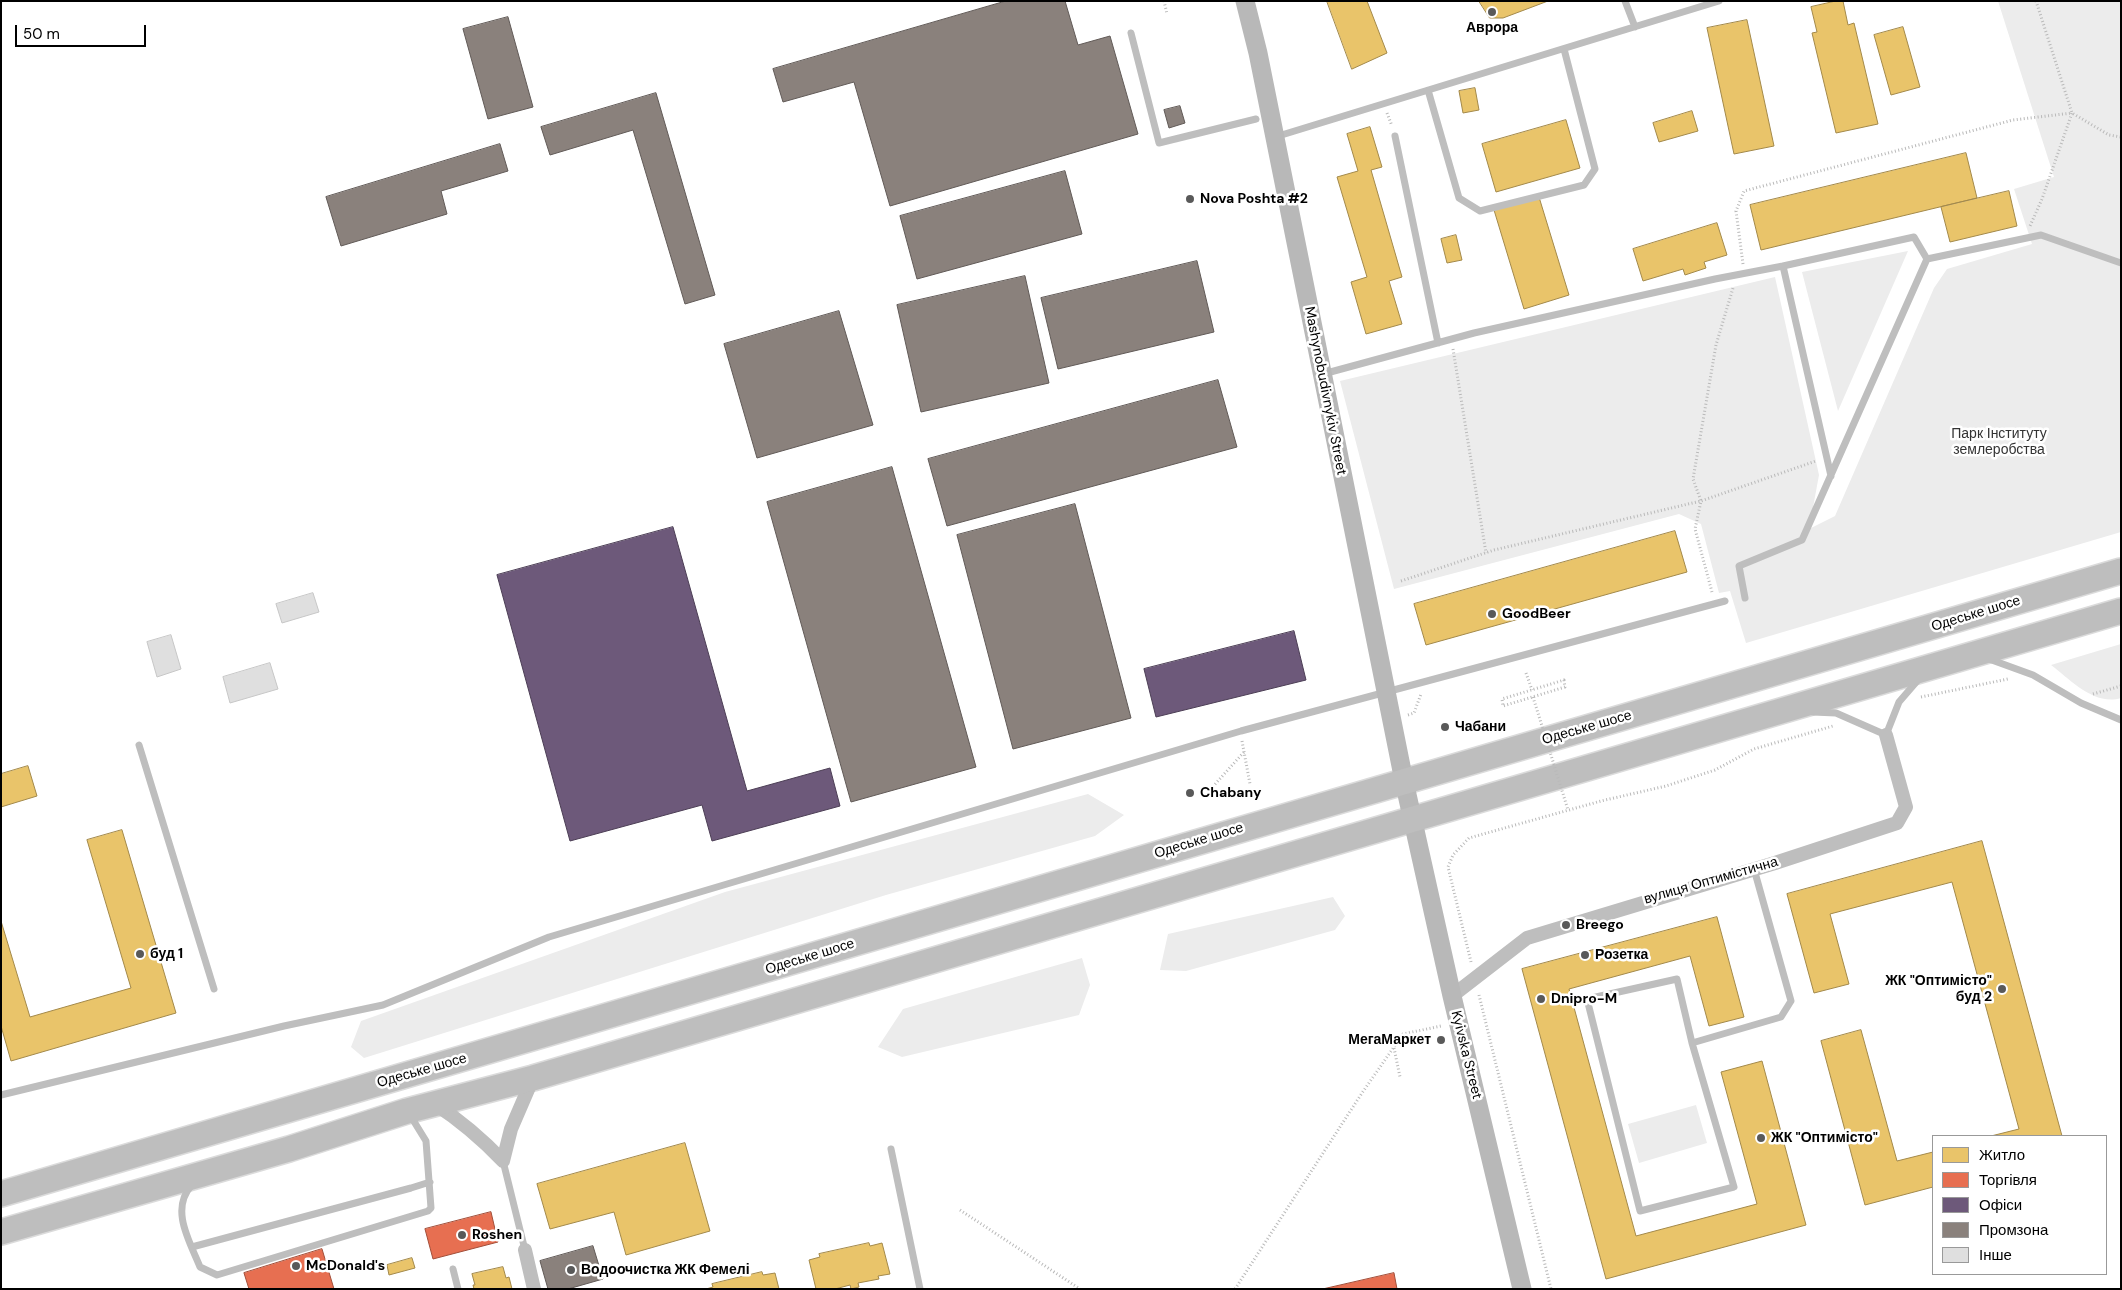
<!DOCTYPE html>
<html>
<head>
<meta charset="utf-8">
<style>
	body { margin:0 }
	#map { position:relative; width:2122px; height:1290px; overflow:hidden; background:#fff; font-family:"DM Sans",sans-serif }
	canvas { display:block }
	.frame { position:absolute; inset:0; border:2px solid #000; pointer-events:none }
	.legend { position:absolute; left:1932px; top:1135px; width:175px; height:140px; box-sizing:border-box; background:#fff; border:1px solid #999; margin:0; padding:6px 9px; list-style:none; font-size:15px; color:#000 }
	.legend li { display:flex; align-items:center; gap:10px; height:25px }
	.legend b { width:25px; border:1px solid #999 }
	.scale { position:absolute; left:15px; top:25px; width:131px; height:22px; box-sizing:border-box; border:2px solid #000; border-top:0; padding-left:6px; font-size:15px; line-height:18px; white-space:nowrap; color:#000; -webkit-text-stroke:4px #fff; paint-order:stroke }
</style>
</head>
<body>
<div id="map">
<canvas width="2122" height="1290"></canvas>
<div class="frame"></div>
<ul class="legend">
<li><b style="height:14px;background:#e9c46a"></b>Житло</li>
<li><b style="height:14px;background:#e76f51"></b>Торгівля</li>
<li><b style="height:14px;background:#6d597a"></b>Офіси</li>
<li><b style="height:14px;background:#8a817c"></b>Промзона</li>
<li><b style="height:14px;background:#dfdfdf"></b>Інше</li>
</ul>
<div class="scale">50 m</div>
</div>
<script>
const ctx = document.querySelector('canvas').getContext('2d');
ctx.lineJoin = 'round';
function fillPath(path, color) {
  ctx.fillStyle = color;
  ctx.fill(path, 'evenodd');
}
function stroke(path, color, width, dash) {
  ctx.strokeStyle = color;
  ctx.lineWidth = width;
  ctx.lineCap = dash ? 'butt' : 'round';
  ctx.setLineDash(dash || []);
  ctx.stroke(path);
}
function drawText(font, color, halo, rows, align = 'center') {
  ctx.font = font + ' "DM Sans",sans-serif';
  ctx.lineWidth = 5;
  ctx.setLineDash([]);
  ctx.textBaseline = 'middle';
  ctx.strokeStyle = halo;
  ctx.fillStyle = color;
  for (const [text, x, y, turn = 0] of rows) {
    ctx.save();
    ctx.translate(x, y);
    ctx.rotate((+turn || 0) * Math.PI / 180);
    ctx.textAlign = isNaN(turn) ? turn : align;
    if (halo) ctx.strokeText(text, 0, 0);
    ctx.fillText(text, 0, 0);
    ctx.restore();
  }
}
fillPath(new Path2D(`
	M1998,1H2121V532L1746,643L1730,591L1719,593L1701,524L1679,514L1394,589L1340,381L1775,277L1819,475L1809,529L1835,516L1934,288L1947,269L2032,244L2014,189L2054,177Z
	M1908,251L1838,411L1802,272Z
	M2121,644V698C2094,706 2071,680 2051,665Z
	M1088,794L1124,815L1095,836L886,895L364,1058L351,1047L361,1021L725,892Z
	M1333,897L1345,916L1335,930L1186,971L1160,970L1168,934Z
	M1082,958L1090,985L1079,1015L902,1057L878,1047L903,1009Z
	M1696,1105L1707,1143L1639,1163L1628,1124Z`), '#ececec');
const homes = new Path2D(`
	M1327,1H1367L1387,53L1352,69Z
	M1479,1H1548L1503,18H1490Z
	M1836,1H1843L1848,25L1854,23L1878,124L1836,133L1812,33L1817,32L1811,7Z
	M1747,20L1774,146L1734,154L1707,28Z
	M1903,27L1920,87L1891,95L1874,35Z
	M1475,88L1479,110L1463,113L1459,91Z
	M1692,111L1698,131L1659,142L1653,123Z
	M1566,120L1580,168L1496,192L1482,144Z
	M1370,127L1382,167L1371,170L1402,277L1389,281L1402,324L1366,334L1351,282L1367,277L1337,177L1358,171L1347,134Z
	M1966,153L1977,198L1761,250L1750,205Z
	M2009,191L2017,226L1950,242L1941,207Z
	M1539,197L1569,295L1524,309L1494,210Z
	M1717,223L1727,255L1704,262L1706,268L1685,275L1683,269L1643,281L1633,249Z
	M1456,235L1462,260L1447,263L1441,239Z
	M1675,531L1687,572L1426,645L1414,604Z
	M28,766L37,796L1,807V774Z
	M122,830L176,1013L11,1061L1,1026V921L30,1017L131,988L87,840Z
	M1982,841L2062,1136H1991L2019,1129L1952,882L1830,914L1849,984L1814,993L1787,894Z
	M1717,917L1744,1017L1709,1026L1690,956L1569,989L1636,1236L1757,1204L1721,1072L1762,1061L1806,1225L1606,1279L1522,969Z
	M1861,1030L1897,1161L1933,1152V1187L1865,1205L1821,1041Z
	M685,1143L710,1231L626,1255L614,1212L550,1229L537,1184Z
	M869,1243L870,1246L882,1243L890,1274L878,1276L879,1279L858,1283L859,1287L851,1289L850,1285L835,1289H816L809,1260L820,1257L819,1254Z
	M412,1258L415,1268L389,1275L387,1265Z
	M503,1267L506,1278L509,1277L512,1289H474L473,1285H475L472,1274Z
	M762,1272L763,1275L775,1273L779,1289H706L713,1287L712,1284Z`);
fillPath(homes, '#e9c46a');
stroke(homes, '#a3894a', 1);
const shops = new Path2D(`
	M491,1212L498,1242L433,1259L425,1229Z
	M322,1249L334,1289H249L244,1273Z
	M1394,1273L1397,1289H1323Z`);
fillPath(shops, '#e76f51');
stroke(shops, '#a24e39', 1);
const offices = new Path2D(`
	M673,527L747,791L830,768L840,806L712,841L702,805L570,841L497,575Z
	M1294,631L1306,680L1156,717L1144,669Z`);
fillPath(offices, '#6d597a');
stroke(offices, '#4c3e55', 1);
const industry = new Path2D(`
	M1006,1H1065L1078,45L1110,36L1138,134L890,206L854,82L783,102L773,69Z
	M508,17L533,107L488,119L463,29Z
	M656,93L715,295L685,304L633,130L550,155L541,127Z
	M1180,106L1185,123L1169,128L1164,110Z
	M500,144L508,171L441,191L447,214L341,246L326,197Z
	M1065,171L1082,234L917,279L900,216Z
	M1197,261L1214,332L1058,369L1041,298Z
	M1025,276L1049,383L921,412L897,305Z
	M839,311L873,425L757,458L724,344Z
	M1218,380L1237,447L947,526L928,459Z
	M892,467L976,767L851,802L767,502Z
	M1075,504L1131,718L1013,749L957,535Z
	M593,1246L603,1279L568,1289H548L540,1261Z`);
fillPath(industry, '#8a817c');
stroke(industry, '#615a57', 1);
const building = new Path2D(`
	M313,593L319,612L282,623L276,604Z
	M171,635L181,669L157,677L147,642Z
	M270,663L278,689L230,703L223,677Z`);
fillPath(building, '#dfdfdf');
stroke(building, '#c7c7c7', 1);
const highway = new Path2D(`
	M1,1194L2121,571
	M1,1232L289,1149L407,1111L533,1078L2121,611`);
stroke(highway, '#dbdbdb', 28);
stroke(new Path2D(`
	M1164,1L1167,14
	M2036,1L2072,113L2109,135L2121,137
	M1387,113L1392,126
	M1743,264L1736,211L1744,191L2013,120L2072,113L2042,199L2030,226
	M1453,349L1486,553
	M1401,581L1494,550L1701,501L1693,479L1716,345L1733,288
	M1712,592L1695,529L1701,501L1816,461
	M1526,673L1532,690
	M1564,680L1565,687L1503,706L1502,699Z
	M2093,694L2121,686
	M1921,697L2008,679
	M1408,715L1414,713L1421,694
	M1242,741L1250,784
	M1208,792L1244,752
	M1471,962L1448,867L1453,855L1469,838L1601,801L1666,786L1715,770L1754,749L1833,726
	M1479,995L1551,1289
	M1394,1048L1400,1077
	M960,1210L1080,1289
	M1235,1289L1362,1093L1403,1034L1441,1026`), '#b9b9b9', 3, [1, 2.5]);
stroke(new Path2D(`
	M1625,1L1635,27
	M1131,33L1159,143L1256,119
	M1428,90L1459,198L1480,211L1584,185L1595,169L1564,49
	M1395,136L1438,343
	M1275,137L1719,1
	M1927,259L2041,235L2121,263
	M1323,374L1474,333L1715,279L1783,266
	M1745,598L1739,566L1802,540L1927,259L1914,237L1783,266L1831,476
	M1989,659L2033,675L2081,703L2121,720
	M1813,712L1836,713L1886,735L1899,702L1918,680
	M139,745L214,989
	M1692,1043L1734,1187L1640,1211L1587,999L1677,979L1692,1043L1781,1017L1791,1001L1754,869
	M1,1095L284,1026L383,1005L549,937L1241,731L1725,601
	M891,1149L920,1289
	M503,1161L525,1250
	M191,1186C170,1210 190,1242 200,1267L217,1275L428,1211L431,1208L426,1141L410,1115
	M192,1247L411,1188L430,1182
	M453,1269L458,1289`), '#bebebe', 7);
stroke(new Path2D(`
	M1452,996L1527,938L1775,863L1897,823L1906,807L1886,735
	M435,1104C461,1121 482,1139 503,1161
	M503,1161L511,1129L533,1078
	M525,1250L534,1289`), '#bebebe', 14);
stroke(new Path2D(`
	M1245,1L1258,53L1404,781L1452,996L1522,1289`), '#b8b8b8', 19);
stroke(highway, '#bebebe', 25);
stroke(new Path2D(`
	M1533,697L1568,810`), '#b9b9b9', 3, [1, 2.5]);
for (const [x, y, r, color] of [
	[1492,12,5,"#595959"],
	[1190,199,5,"#595959"],
	[1492,614,5,"#595959"],
	[1445,727,5,"#595959"],
	[1190,793,5,"#595959"],
	[1566,925,5,"#595959"],
	[140,954,5,"#595959"],
	[1585,955,5,"#595959"],
	[2002,989,5,"#595959"],
	[1541,999,5,"#595959"],
	[1441,1040,5,"#595959"],
	[1761,1138,5,"#595959"],
	[462,1235,5,"#595959"],
	[296,1266,5,"#595959"],
	[571,1270,5,"#595959"]
]) {
  const dot = new Path2D();
  dot.arc(x, y, r, 0, 2 * Math.PI);
  ctx.fillStyle = color;
  ctx.fill(dot);
  stroke(dot, '#fff', 2);
}
drawText('bold 14px', '#000', '#fff', [
	["Аврора",1492,28,"center"],
	["Nova Poshta #2",1200,199],
	["GoodBeer",1502,614],
	["Чабани",1455,727],
	["Chabany",1200,793],
	["Breego",1576,925],
	["буд 1",150,954],
	["Розетка",1595,955],
	["ЖК \"Оптимісто\"",1992,981,"right"],
	["буд 2",1992,997,"right"],
	["Dnipro-M",1551,999],
	["МегаМаркет",1431,1040,"right"],
	["ЖК \"Оптимісто\"",1771,1138],
	["Roshen",472,1235],
	["McDonald's",306,1266],
	["Водоочистка ЖК Фемелі",581,1270]
], 'left');
drawText('14px', '#000', '#fff', [
	["Mashynobudivnykiv Street",1325,391,79],
	["Одеське шосе",1976,614,-17],
	["Одеське шосе",1587,728,-16],
	["Одеське шосе",1199,841,-17],
	["вулиця Оптимістична",1711,881,-16],
	["Одеське шосе",810,957,-17],
	["Kyivska Street",1466,1055,76],
	["Одеське шосе",422,1071,-16]
]);
drawText('14px', '#333', '#fff', [
	["Парк Інституту",1999,434],
	["землеробства",1999,450]
]);
</script>
</body>
</html>
